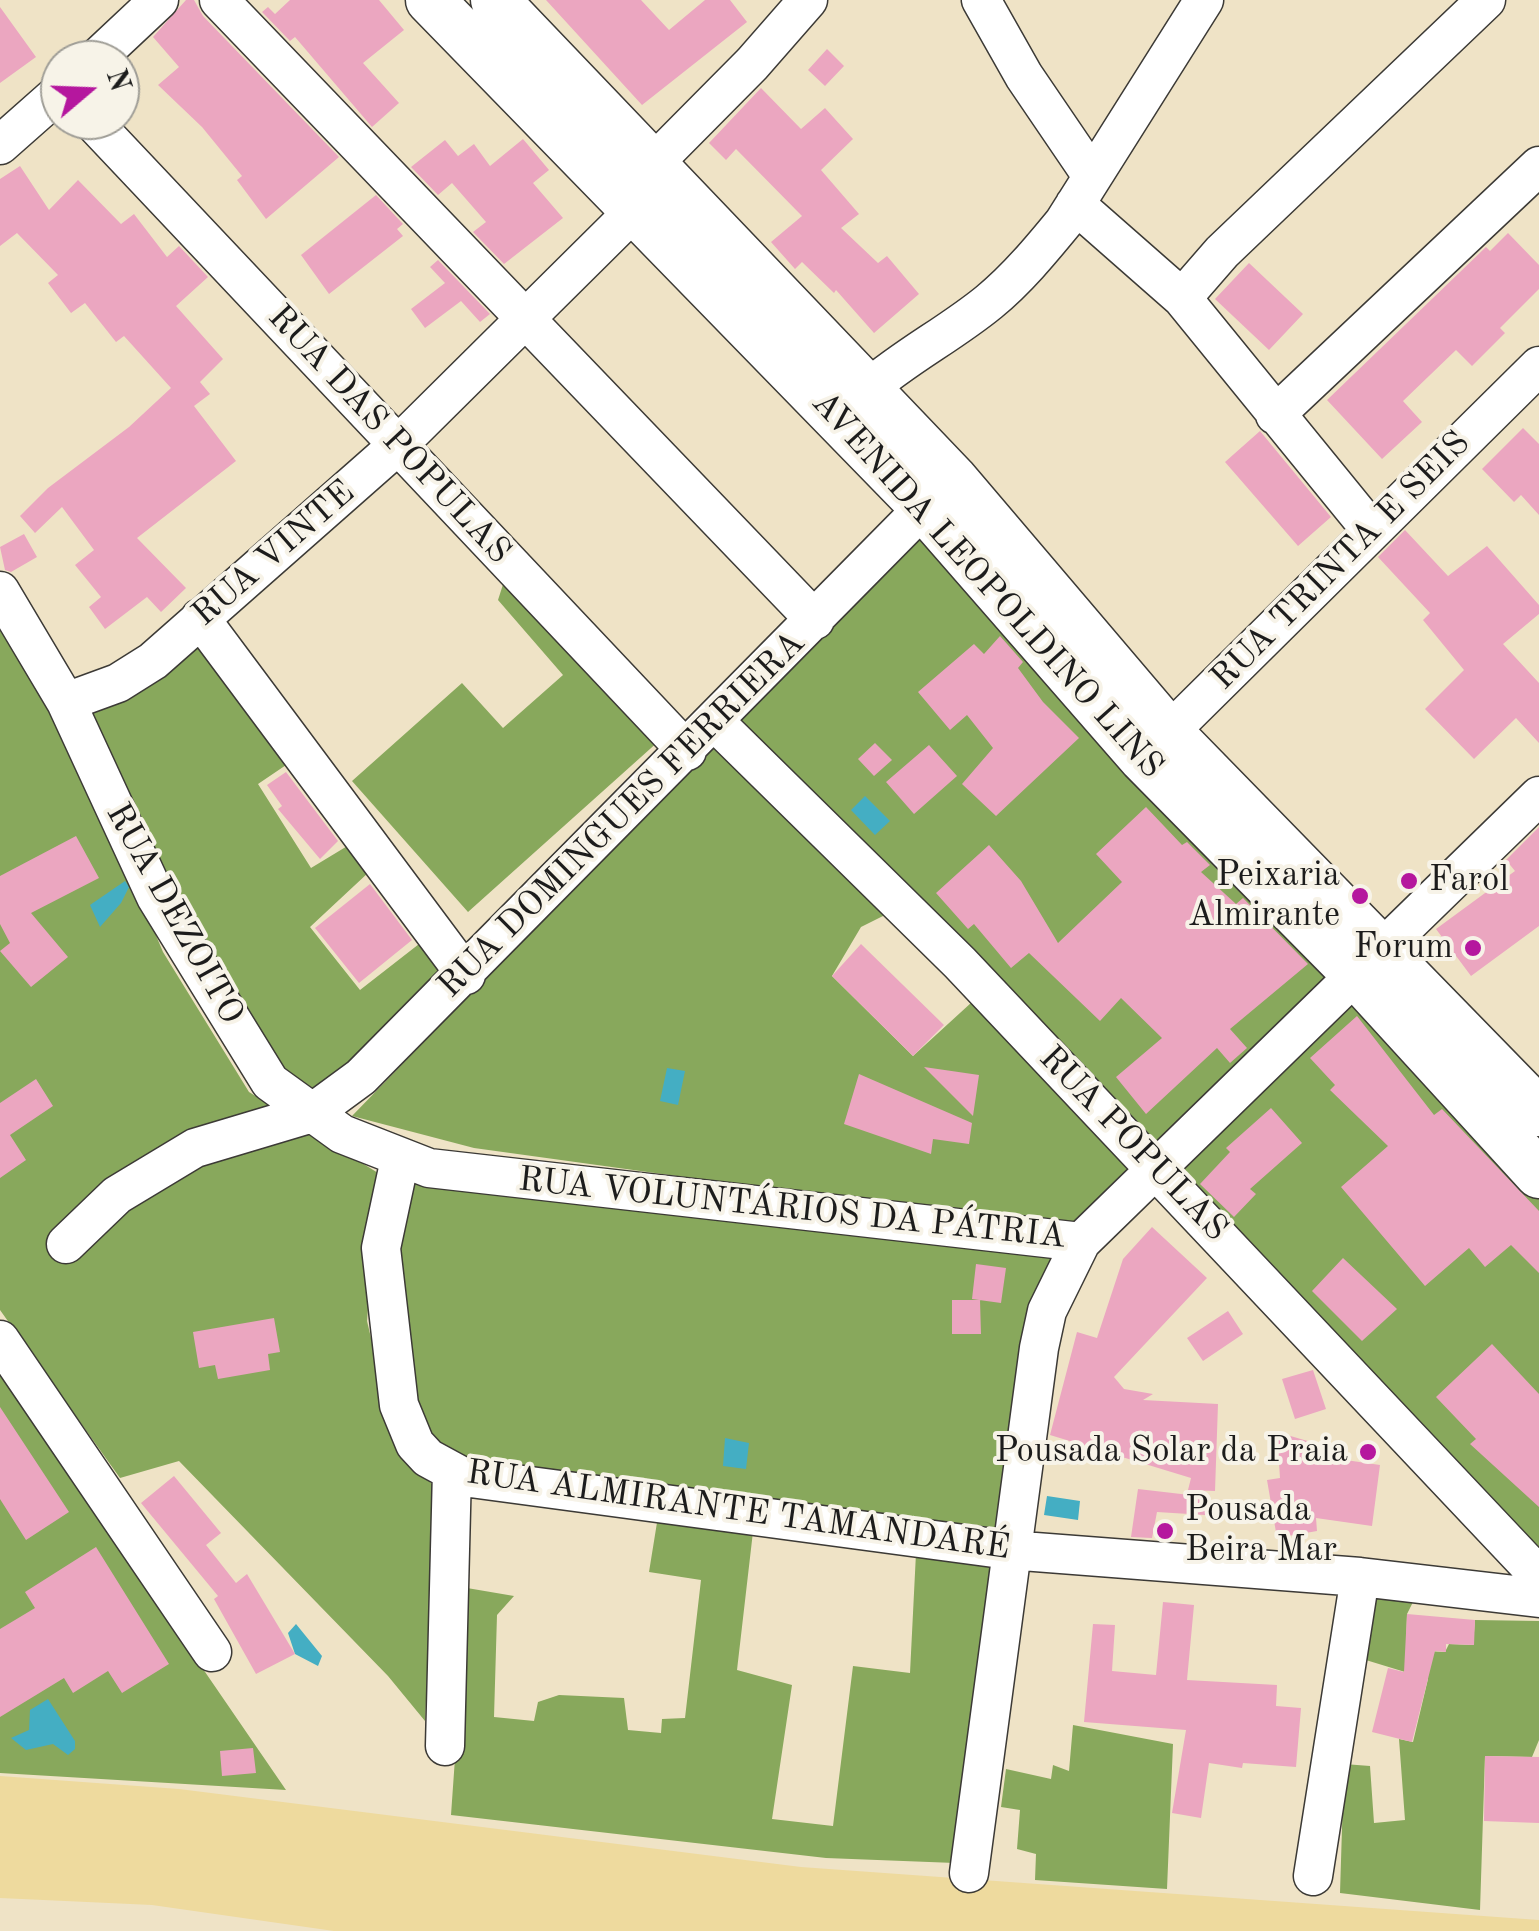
<!DOCTYPE html>
<html>
<head>
<meta charset="utf-8">
<style>
	body { margin:0 }
	#map { position:relative; width:1539px; height:1931px; overflow:hidden; background:#efe3c6; font-family:"Old Standard TT",serif }
	canvas { display:block }
	.north { position:absolute; left:40px; top:40px; width:100px; height:100px; box-sizing:border-box; background:#f7f3e8; border:2px solid #9f9d96; border-radius:50%; rotate:71deg; font-size:28px; font-weight:700; line-height:40px; text-align:center; color:#1c1c1c }
	.north::after { content:''; display:block; margin:auto; width:35px; height:45px; background:#b5179e; clip-path:polygon(50% 0,100% 100%,50% 72%,0 100%) }
</style>
</head>
<body>
<div id="map">
<canvas width="1539" height="1931"></canvas>
<div class="north">N</div>
</div>
<script>
const ctx = document.querySelector('canvas').getContext('2d');
ctx.lineJoin = 'round';
function fillPath(path, color) {
  ctx.fillStyle = color;
  ctx.fill(path, 'evenodd');
}
function stroke(path, color, width, dash) {
  ctx.strokeStyle = color;
  ctx.lineWidth = width;
  ctx.lineCap = dash ? 'butt' : 'round';
  ctx.setLineDash(dash || []);
  ctx.stroke(path);
}
function drawText(font, color, halo, rows, align = 'center') {
  ctx.font = font + ' "Old Standard TT",serif';
  ctx.lineWidth = 8;
  ctx.setLineDash([]);
  ctx.textBaseline = 'middle';
  ctx.strokeStyle = halo;
  ctx.fillStyle = color;
  for (const [text, x, y, turn = 0] of rows) {
    ctx.save();
    ctx.translate(x, y);
    ctx.rotate((+turn || 0) * Math.PI / 180);
    ctx.textAlign = isNaN(turn) ? turn : align;
    if (halo) ctx.strokeText(text, 0, 0);
    ctx.fillText(text, 0, 0);
    ctx.restore();
  }
}
fillPath(new Path2D(`
	M921,530L1336,977L1163,1152L734,723Z
	M508,569L660,740L468,912L352,781L462,683L503,728L563,675L498,600Z
	M0,609L60,708L163,952L249,1092L378,1173L367,1321L397,1449L436,1488L425,1721L388,1676L179,1461L120,1478L0,1310Z
	M198,629L292,761L258,784L311,868L349,845L369,872L310,927L360,990L428,937L455,974L314,1102L279,1074L227,992L76,706Z
	M716,741L891,912L861,927L832,976L913,1056L972,1002L1135,1168L1075,1231L474,1148L352,1116Z
	M1357,992L1539,1192V1565L1173,1172Z
	M407,1174L1070,1249L1003,1540L464,1471L435,1451L404,1398L392,1253Z
	M0,1373L286,1790L0,1773Z
	M660,1504L754,1523L737,1670L792,1685L772,1819L833,1826L853,1666L910,1673L916,1553L991,1565L955,1863L826,1858L451,1815L467,1588L514,1596L497,1615L494,1717L534,1721L538,1702L559,1695L624,1698L628,1730L661,1733L662,1719L685,1718L701,1580L649,1572Z
	M1365,1587L1414,1600L1407,1614L1406,1650L1445,1652L1449,1644L1473,1645L1475,1620L1539,1621V1740L1532,1757L1485,1756L1480,1910L1340,1893L1344,1764L1370,1766L1374,1823L1405,1820L1399,1739L1413,1742L1428,1679L1356,1657Z
	M1073,1725L1173,1744L1167,1889L1035,1880L1036,1854L1017,1849L1020,1810L1001,1807L1006,1769L1051,1779L1053,1765L1069,1771Z`), '#88a85c');
fillPath(new Path2D(`
	M0,1776L179,1789L801,1867L1539,1920V1931H334L152,1905L0,1898Z`), '#eeda9e');
fillPath(new Path2D(`
	M865,796L890,821L875,835L851,810Z
	M125,881L129,887L121,903L100,927L90,905Z
	M667,1068L685,1071L678,1105L660,1101Z
	M725,1438L749,1443L746,1469L723,1466Z
	M1047,1496L1080,1501L1078,1520L1044,1515Z
	M296,1624L322,1656L318,1666L295,1654L288,1633Z
	M48,1699L75,1741V1749L68,1755L53,1744L26,1750L11,1738L29,1730L30,1710Z`), '#44aec3');
fillPath(new Path2D(`
	M186,0H194L203,16L339,157L266,219L237,180L242,176L202,127L158,85L179,67L153,37Z
	M290,0H379L404,30L363,63L399,103L372,127L295,37L290,41L262,12L268,7L275,14Z
	M546,0H641L669,30L705,0H730L747,22L642,105Z
	M0,7L36,57L0,83Z
	M827,49L844,66L825,86L808,70Z
	M761,88L801,129L825,108L853,139L821,170L859,214L841,228L878,263L887,256L919,294L874,333L836,290L834,293L802,262L795,269L771,242L802,216L736,149L726,160L709,143Z
	M523,139L549,170L533,183L563,218L504,264L473,232L486,222L452,183L438,195L411,167L445,140L458,156L474,144L490,166Z
	M20,166L49,210L78,180L121,224L134,214L167,257L179,246L208,277L176,306L223,359L200,382L210,394L194,406L236,461L137,538L186,588L161,612L147,597L105,629L89,607L101,597L75,565L94,550L62,507L35,533L20,516L48,488L129,427L171,388L124,336L116,342L85,303L71,313L48,283L58,275L17,233L0,246V179Z
	M376,195L403,224L397,229L403,236L329,294L301,255Z
	M1508,233L1539,265V289L1500,328L1505,333L1472,366L1456,350L1403,401L1422,422L1382,459L1327,400L1486,247L1490,251Z
	M438,260L490,314L480,322L461,301L425,328L411,309L445,283L430,267Z
	M1249,263L1303,314L1269,350L1215,299Z
	M1523,428L1539,444V515L1521,495L1514,502L1482,469Z
	M1260,431L1331,517L1298,546L1225,462Z
	M1405,530L1448,576L1487,546L1539,605V614L1503,644L1539,683V743L1516,718L1474,759L1425,709L1464,670L1423,620L1430,613L1378,557Z
	M24,534L37,557L11,572L5,570L0,547Z
	M1000,636L1023,662L1018,668L1043,702L1079,738L996,816L962,784L993,748L967,715L950,730L918,692L974,644L984,654Z
	M875,743L892,760L874,776L858,759Z
	M929,745L957,776L914,814L886,782Z
	M286,772L338,841L320,859L278,809L282,806L267,785Z
	M1146,807L1182,845L1187,842L1210,865L1201,872L1236,904L1243,898L1308,964L1230,1029L1247,1048L1230,1063L1217,1048L1146,1114L1116,1077L1162,1038L1121,998L1100,1021L1029,953L1011,968L974,924L968,929L936,893L989,845L1021,881L1058,943L1122,882L1096,854Z
	M1539,827V926L1471,976L1436,929L1515,871L1506,860Z
	M76,836L99,878L31,913L68,957L31,987L0,951L10,943L0,924V876Z
	M370,884L412,940L359,983L315,928Z
	M861,944L944,1025L913,1056L832,976Z
	M1357,1016L1434,1115L1442,1109L1539,1211V1273L1511,1245L1485,1267L1469,1248L1425,1286L1341,1187L1388,1146L1330,1090L1335,1085L1310,1058Z
	M924,1067L979,1075L973,1116Z
	M859,1074L972,1123L969,1144L933,1139L931,1154L844,1124Z
	M36,1079L53,1106L10,1135L26,1160L0,1178V1103Z
	M1271,1108L1302,1143L1250,1189L1256,1194L1234,1217L1200,1184L1230,1152L1226,1148Z
	M1152,1227L1207,1278L1114,1377L1124,1389L1153,1394L1143,1400L1218,1404L1215,1491L1188,1490L1191,1478L1050,1435L1077,1332L1097,1338L1123,1259Z
	M1343,1258L1397,1309L1362,1341L1312,1291Z
	M976,1264L1006,1268L1001,1303L972,1299Z
	M952,1300H980L981,1334H952Z
	M1228,1311L1243,1334L1203,1361L1187,1338Z
	M274,1318L280,1352L268,1354L270,1370L218,1379L215,1365L199,1368L193,1332Z
	M1492,1344L1539,1394V1507L1470,1444L1476,1439L1436,1397Z
	M1313,1370L1326,1409L1295,1419L1282,1379Z
	M0,1407L69,1512L26,1540L0,1499Z
	M1277,1432L1321,1445L1318,1456L1380,1465L1372,1526L1316,1518L1317,1531L1277,1538L1267,1480L1280,1478Z
	M174,1476L221,1533L206,1545L236,1583L247,1574L295,1654L256,1674L214,1599L218,1596L141,1503Z
	M1138,1489L1207,1497L1205,1515L1157,1512L1152,1538L1131,1537Z
	M96,1547L169,1664L122,1693L108,1671L73,1693L64,1678L0,1717V1629L35,1608L25,1592Z
	M1163,1602L1194,1605L1187,1680L1277,1685L1276,1706L1301,1708L1296,1767L1243,1763L1242,1768L1209,1763L1201,1818L1172,1813L1186,1730L1084,1722L1093,1624L1115,1625L1112,1671L1156,1675Z
	M1407,1614L1475,1620L1474,1645L1446,1644V1652L1435,1651L1412,1742L1372,1732L1388,1668L1404,1672Z
	M253,1748L256,1773L222,1776L220,1751Z
	M1485,1756L1539,1757V1823L1484,1821Z`), '#eba6c0');
const minor = new Path2D(`
	M219,0L815,620
	M981,0L1024,76L1092,176
	M95,60L159,0
	M91,120L687,751
	M0,145L60,92
	M634,183L752,64L808,0
	M1075,204L1182,298L1371,530
	M1182,298L1222,252L1486,0
	M868,389C906,356 950,334 989,302C1017,279 1041,250 1064,222L1204,0
	M1275,415L1539,166
	M0,591L66,702L156,897L270,1082L342,1134L429,1168L1081,1242L1539,796
	M200,618L466,975
	M66,702L118,683L153,661L398,445L635,210
	M715,722L960,963L1539,1576
	M1150,751L1539,366
	M400,1159L381,1248L399,1405L415,1444L428,1458L463,1477L1009,1550L1360,1577L1539,1598
	M66,1244L117,1195L195,1148L312,1113L361,1077L944,487
	M0,1340L212,1652
	M445,1746L452,1471
	M969,1873L1039,1348L1047,1311L1081,1242
	M1313,1876L1360,1577`);
const major = new Path2D(`
	M430,0L924,507L1143,758L1358,976L1539,1174
	M495,0L953,479L1169,733L1539,1112`);
stroke(minor, '#3c3a36', 41);
stroke(major, '#3c3a36', 51);
stroke(minor, '#fff', 38);
stroke(major, '#fff', 48);
for (const [x, y, r, color] of [
	[1409,881,10,"#b5179e"],
	[1360,896,10,"#b5179e"],
	[1473,948,10,"#b5179e"],
	[1368,1452,10,"#b5179e"],
	[1165,1531,10,"#b5179e"]
]) {
  const dot = new Path2D();
  dot.arc(x, y, r, 0, 2 * Math.PI);
  ctx.fillStyle = color;
  ctx.fill(dot);
  stroke(dot, '#f7f3e8', 4);
}
drawText('35px', '#1c1c1c', '#f7f3e8', [
	["RUA DAS POPULAS",389,435,47],
	["RUA VINTE",274,554,-41],
	["RUA TRINTA E SEIS",1341,561,-45],
	["AVENIDA LEOPOLDINO LINS",987,585,48],
	["RUA DOMINGUES FERRIERA",622,815,-45],
	["RUA DEZOITO",174,914,61],
	["RUA POPULAS",1133,1144,46],
	["RUA VOLUNTÁRIOS DA PÁTRIA",792,1209,6],
	["RUA ALMIRANTE TAMANDARÉ",738,1511,8]
]);
drawText('35px', '#1c1c1c', '#f7f3e8', [
	["Peixaria",1340,876],
	["Almirante",1340,916],
	["Farol",1429,881,"left"],
	["Forum",1453,948],
	["Pousada Solar da Praia",1348,1452],
	["Pousada",1185,1511,"left"],
	["Beira Mar",1185,1551,"left"]
], 'right');
</script>
</body>
</html>
